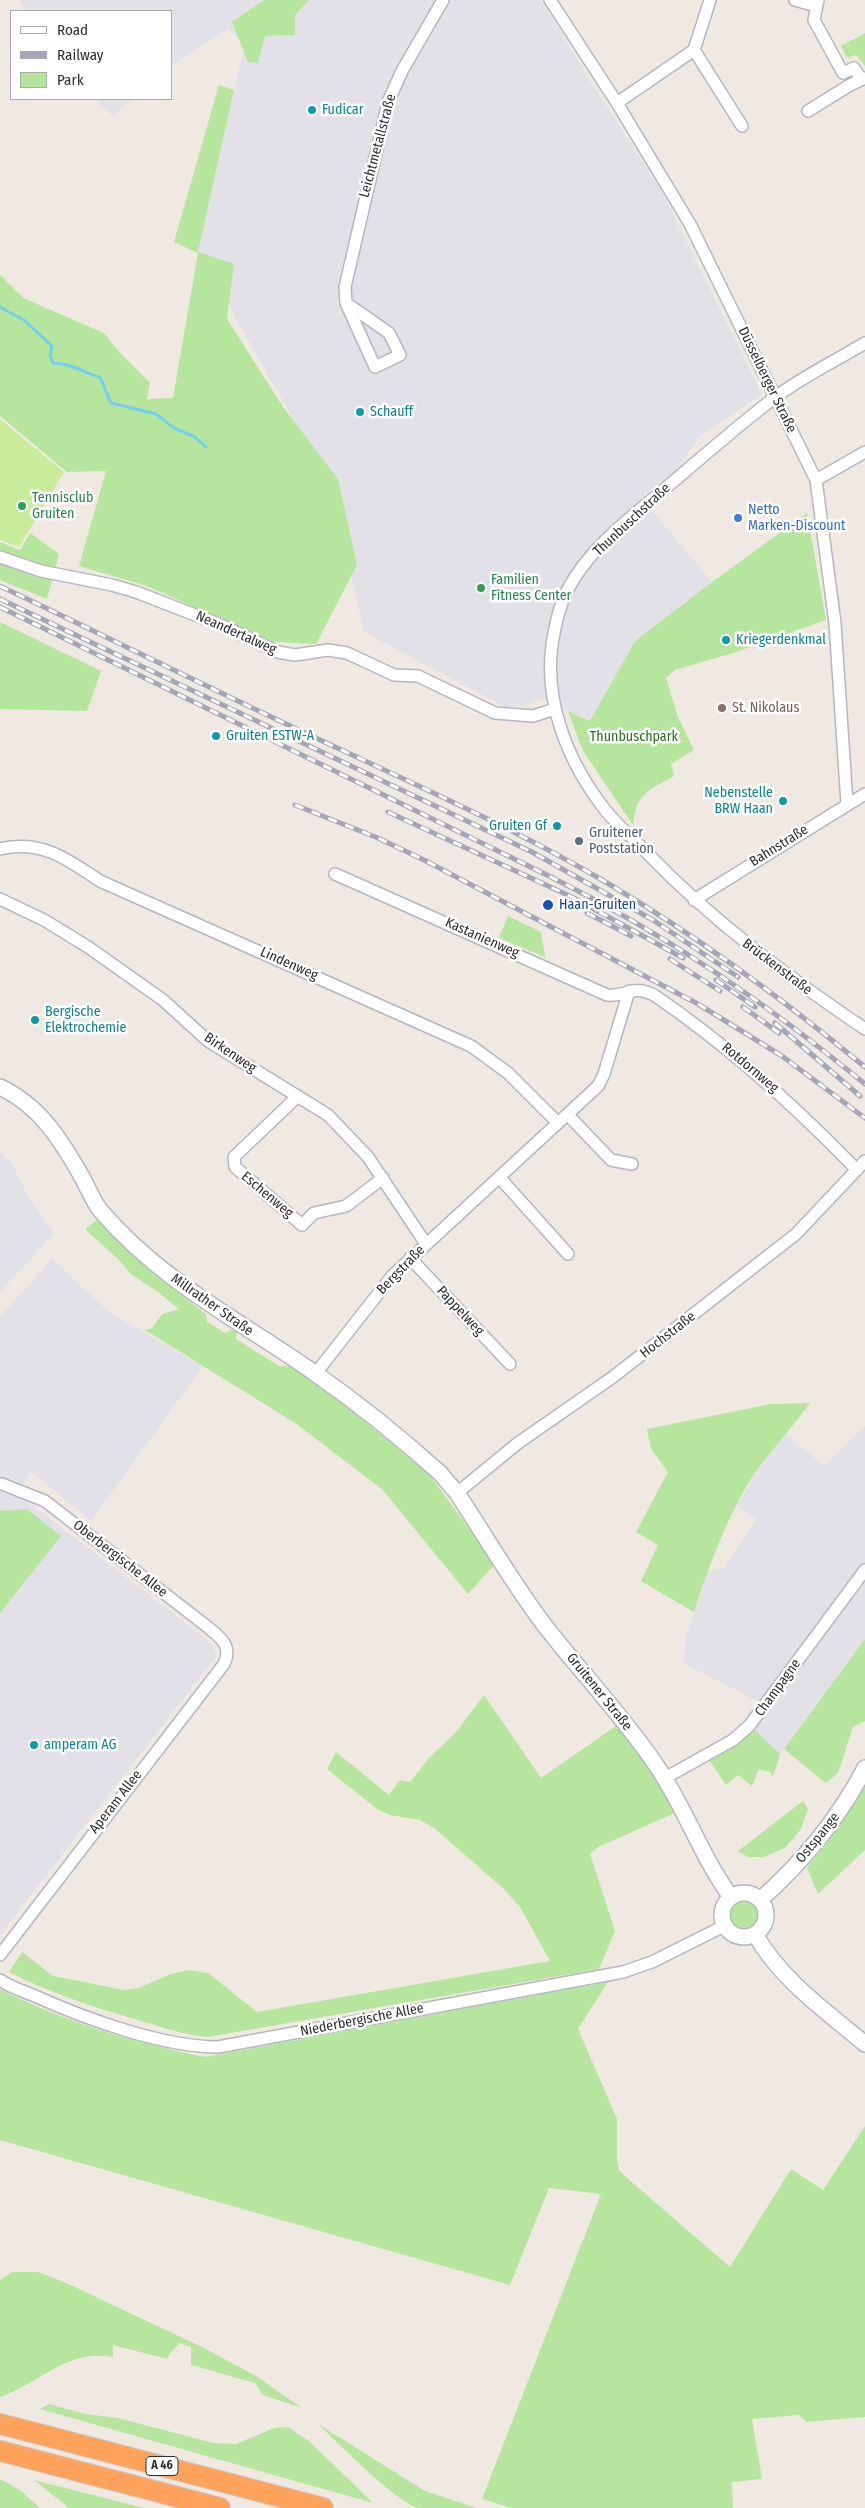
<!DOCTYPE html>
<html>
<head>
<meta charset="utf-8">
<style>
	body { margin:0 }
	#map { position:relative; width:865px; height:2508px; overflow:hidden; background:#efe9e1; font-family:"Fira Sans Condensed",sans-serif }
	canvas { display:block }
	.legend { position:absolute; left:10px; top:10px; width:162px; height:90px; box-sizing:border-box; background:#fff; border:1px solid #ababab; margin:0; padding:6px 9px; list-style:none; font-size:15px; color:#2e2e2e }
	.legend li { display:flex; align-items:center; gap:10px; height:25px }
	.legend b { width:25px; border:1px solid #ababab }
</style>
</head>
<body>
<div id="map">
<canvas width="865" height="2508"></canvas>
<ul class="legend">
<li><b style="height:6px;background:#fff"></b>Road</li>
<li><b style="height:6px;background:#a3a6b8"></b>Railway</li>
<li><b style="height:14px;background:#b6e59e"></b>Park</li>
</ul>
</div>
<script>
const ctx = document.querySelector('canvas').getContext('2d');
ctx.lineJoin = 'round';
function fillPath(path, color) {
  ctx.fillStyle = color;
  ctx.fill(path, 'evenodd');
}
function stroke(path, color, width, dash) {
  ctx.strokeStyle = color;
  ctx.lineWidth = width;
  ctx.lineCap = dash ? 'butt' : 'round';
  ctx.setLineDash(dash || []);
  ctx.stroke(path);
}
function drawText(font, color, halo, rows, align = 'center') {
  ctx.font = font + ' "Fira Sans Condensed",sans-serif';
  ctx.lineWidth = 5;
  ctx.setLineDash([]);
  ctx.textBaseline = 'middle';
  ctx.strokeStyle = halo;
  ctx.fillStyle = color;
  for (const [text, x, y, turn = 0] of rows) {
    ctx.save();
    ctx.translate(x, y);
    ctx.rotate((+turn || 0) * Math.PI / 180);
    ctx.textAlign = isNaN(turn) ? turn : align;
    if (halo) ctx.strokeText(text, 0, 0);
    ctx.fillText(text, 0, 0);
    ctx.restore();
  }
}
fillPath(new Path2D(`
	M19,0H541L590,81L661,190L762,394L699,436L680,466L641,498L712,582L635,641L590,721L541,698L533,703L507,708L364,632L330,483L198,252L246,39L233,34L228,28L171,67V11H26Z
	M95,99H133L113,116Z
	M0,1152L12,1164L28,1196L54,1233L0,1292Z
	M52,1259L109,1312L203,1366L91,1521L32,1472L16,1493L210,1642L217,1655L0,1935V1317Z
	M865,1426V1639L780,1754L754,1729L765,1714L757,1701L683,1663L687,1635L707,1572L725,1568L756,1519L737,1507L759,1467L786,1435L825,1466Z`), '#e3e1e8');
fillPath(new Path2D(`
	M264,0H309L295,15V35L265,36L258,63L248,62L232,22Z
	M865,33V66L856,55L847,58L841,46Z
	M219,85L234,90L198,252L234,264L227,319L283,407L338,479L357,565L316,644L273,642L147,586L79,566L106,471L67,472L0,416V275L23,298L104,333L120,353L150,383L147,399L173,398L198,253L174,242Z
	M807,513L826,620L736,652L675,670L666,678L678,717L694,750L671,764L674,776C648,791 636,793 633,825L583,751L568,711L590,721L635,641L712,582Z
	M30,533L59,554L47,599L0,580V542L20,550Z
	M0,622L101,671L87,711L0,709Z
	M508,916L541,932L545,957L499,938Z
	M97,1220L150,1271L206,1314L207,1322L225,1333L232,1329L237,1332L236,1339L279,1366H290L342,1403L429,1474L495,1564L468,1594L382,1489L295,1423L145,1330L152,1328L162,1314L179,1309L158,1292L131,1274L119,1260L85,1229Z
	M810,1403C794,1425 776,1445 760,1466C732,1503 708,1568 694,1612L641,1581L658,1545L636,1532L668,1472L651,1449L647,1429L771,1404Z
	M27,1509L61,1536L0,1613V1511Z
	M865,1639V1721L853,1727L838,1773L826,1783L784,1749Z
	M484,1695L541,1778L619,1724L660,1782L675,1813L598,1847L590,1854L615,1931L599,1969L208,2037C184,2035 161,2027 138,2020C93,2007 50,1993 9,1972L22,1952L53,1976L124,1990L139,1988L168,1975L188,1970L208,1973L257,2012L550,1961L520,1907L504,1889L434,1828L420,1820L390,1815L377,1809L327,1769L336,1752L389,1795L400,1780L410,1782L429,1758L457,1731Z
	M754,1729L780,1754L773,1777L770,1772L759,1769L752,1786L738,1775L726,1785L709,1760L738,1743Z
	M865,1782V1850L818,1894L807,1868L828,1842Z
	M803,1801L808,1809L801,1829L786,1847L764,1857H748L738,1851Z
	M729 1915a14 14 0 1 1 28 0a14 14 0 1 1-28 0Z
	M608,1982L578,2029L617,2119V2161L620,2172L730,2267L791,2169L823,2190L865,2126V2417L807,2422L799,2415L752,2419L762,2479L732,2482L733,2508H511L482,2499L601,2194L549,2188L510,2285L0,2140V1989C64,2022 135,2043 205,2057Z
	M12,2272H38L64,2282L204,2348L256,2376L302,2408L263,2395L255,2383L191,2365V2347L180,2343L170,2353L167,2359L113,2345V2357C65,2349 41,2383 0,2397V2280Z
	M49,2404L85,2414L118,2418L213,2443L236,2444L274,2428L288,2427L309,2441L373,2503L40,2409Z
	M318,2424L425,2491L477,2508C458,2508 438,2508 419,2508C399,2505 335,2440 318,2424Z
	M0,2479L20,2490L40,2508H0Z
	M34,2480L144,2508H69Z`), '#b6e59e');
fillPath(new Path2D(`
	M0,419L64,472L19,547L0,540Z`), '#c9ec9a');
stroke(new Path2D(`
	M0,307L24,320L52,346L50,355L53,363C71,363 84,373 100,377L111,403L156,414L174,428L195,437L206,447`), '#75cff0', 3);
const minor = new Path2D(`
	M550,0L617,103L690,224L816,480L835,623L847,804
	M795,0L816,6
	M818,0L814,20L843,73L854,68L861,79
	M694,50L742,126
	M617,103L694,50L710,0
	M808,111L850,85L865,78
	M346,303L389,333L400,355L375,367L346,303L345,287L388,102L402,71L443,0
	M865,343C835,361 802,377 774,398C735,428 699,460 662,491C628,520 589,549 568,589C559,606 555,625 552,645C544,704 569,764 606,811C619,827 636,841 650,856C715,923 788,977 865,1029
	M816,480L865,452
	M0,557L41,571L112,585L136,592L221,625L278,652L295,655L328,650L347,653L394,675L418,676L495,713L533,716L555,709
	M0,849C41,839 67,859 100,881L471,1046L508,1073L558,1123
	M335,874L607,995C629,997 630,984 654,995C729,1046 794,1105 857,1170
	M0,899L44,920L88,947L163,1000L208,1041L328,1115L368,1157L426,1244
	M694,900L865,794
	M298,1096L234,1157L235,1167L302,1225L314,1213L346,1206L383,1178
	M568,1115L611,1160L632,1164
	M499,1177L568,1254
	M410,1258L510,1364
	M316,1373L392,1276L598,1086L604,1074L629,991
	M457,1493L518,1443L613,1377L796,1234L865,1161
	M665,1778L733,1740L749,1726L865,1570
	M0,1955L224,1664C232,1646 222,1639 209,1628L45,1501L2,1484
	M0,1980C10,1987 23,1991 35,1996C86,2019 163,2047 218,2047L623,1972L652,1962L724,1926`);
const secondary = new Path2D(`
	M0,1087C40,1106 61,1140 82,1177C88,1188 93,1201 100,1210C160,1281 242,1322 316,1374C359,1404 401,1438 440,1473L457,1493C486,1537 513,1584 545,1626C581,1672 621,1714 654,1762C684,1804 700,1855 731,1897
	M722 1915a22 22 0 1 1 44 0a22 22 0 1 1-44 0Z
	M760,1900C804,1861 838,1820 865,1768
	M755,1934C780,1979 827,2012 865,2044`);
const motorway = new Path2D(`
	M0,2424L323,2508
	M0,2451L220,2508`);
stroke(minor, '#b4b7c1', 14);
stroke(secondary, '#b4b7c1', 18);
stroke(motorway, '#c9c9c9', 22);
stroke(minor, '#fff', 11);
stroke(secondary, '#fff', 15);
stroke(motorway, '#ffa35c', 20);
const rail = new Path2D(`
	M0,586C101,634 201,684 301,731C405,780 511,826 609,884C700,938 784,1000 865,1067
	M0,599L532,852L653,920L738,977
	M0,607L551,877C667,935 765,1002 865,1084
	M295,805L378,838L424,860L698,1004L782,1056L865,1118
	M388,812L572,897L683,958
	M587,913L631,936
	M670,959L720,991
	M716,980L755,1007
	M743,1007L779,1033
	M775,1023L860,1096`);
stroke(rail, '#a3a6b8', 5);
stroke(rail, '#fff', 3, [9]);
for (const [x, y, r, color] of [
	[312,110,5,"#0f9aa8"],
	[360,412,5,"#0f9aa8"],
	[22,506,5,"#2e9e5b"],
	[738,518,5,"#3f7fe0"],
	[481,588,5,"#2e9e5b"],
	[726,640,5,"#0f9aa8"],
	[722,708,5,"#8d6e63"],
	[216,736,5,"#0f9aa8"],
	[783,801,5,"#0f9aa8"],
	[557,826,5,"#0f9aa8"],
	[579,841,5,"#5c6f8a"],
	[548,905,6,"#1a4fb4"],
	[35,1020,5,"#0f9aa8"],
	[34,1745,5,"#0f9aa8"]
]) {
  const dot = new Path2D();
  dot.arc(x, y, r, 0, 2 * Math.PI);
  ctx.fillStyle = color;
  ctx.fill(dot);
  stroke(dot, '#fff', 2);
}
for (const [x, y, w] of [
	[162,2466,32]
]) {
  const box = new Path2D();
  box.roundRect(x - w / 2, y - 9.5, w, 19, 4);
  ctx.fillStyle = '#fff';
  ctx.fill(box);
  stroke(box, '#2e2e2e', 1);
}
drawText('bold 12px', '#2e2e2e', null, [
	["A 46",162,2466]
]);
drawText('14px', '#0d838f', '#fff', [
	["Fudicar",322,110],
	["Schauff",370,412],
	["Kriegerdenkmal",736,640],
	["Gruiten ESTW-A",226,736],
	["Nebenstelle",773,793,"right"],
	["BRW Haan",773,809,"right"],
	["Gruiten Gf",547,826,"right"],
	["Bergische",45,1012],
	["Elektrochemie",45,1028],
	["amperam AG",44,1745]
], 'left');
drawText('14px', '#2e2e2e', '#fff', [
	["Leichtmetallstraße",378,146,-75],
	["Düsselberger Straße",767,380,64],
	["Thunbuschstraße",632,520,-43],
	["Neandertalweg",236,633,24],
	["Bahnstraße",779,846,-32],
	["Kastanienweg",482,938,24],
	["Lindenweg",289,964,24],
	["Brückenstraße",777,967,37],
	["Birkenweg",230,1053,34],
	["Rotdornweg",750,1068,40],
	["Eschenweg",267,1195,40],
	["Bergstraße",401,1270,-46],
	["Millrather Straße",212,1305,35],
	["Pappelweg",460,1311,47],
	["Hochstraße",668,1335,-38],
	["Oberbergische Allee",120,1559,38],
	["Champagne",778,1688,-54],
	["Gruitener Straße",599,1692,51],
	["Aperam Allee",116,1802,-52],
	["Ostspange",818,1838,-51],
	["Niederbergische Allee",362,2020,-11]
]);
drawText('14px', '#27864d', '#fff', [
	["Tennisclub",32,498],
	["Gruiten",32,514],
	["Familien",491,580],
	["Fitness Center",491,596]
], 'left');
drawText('14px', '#366cbe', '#fff', [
	["Netto",748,510],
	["Marken-Discount",748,526]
], 'left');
drawText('14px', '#785e54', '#fff', [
	["St. Nikolaus",732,708]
], 'left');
drawText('14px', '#2c6e1b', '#fff', [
	["Thunbuschpark",634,737]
]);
drawText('14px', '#4e5e75', '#fff', [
	["Gruitener",589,833],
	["Poststation",589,849]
], 'left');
drawText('14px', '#164399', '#fff', [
	["Haan-Gruiten",559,905]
], 'left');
</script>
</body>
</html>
